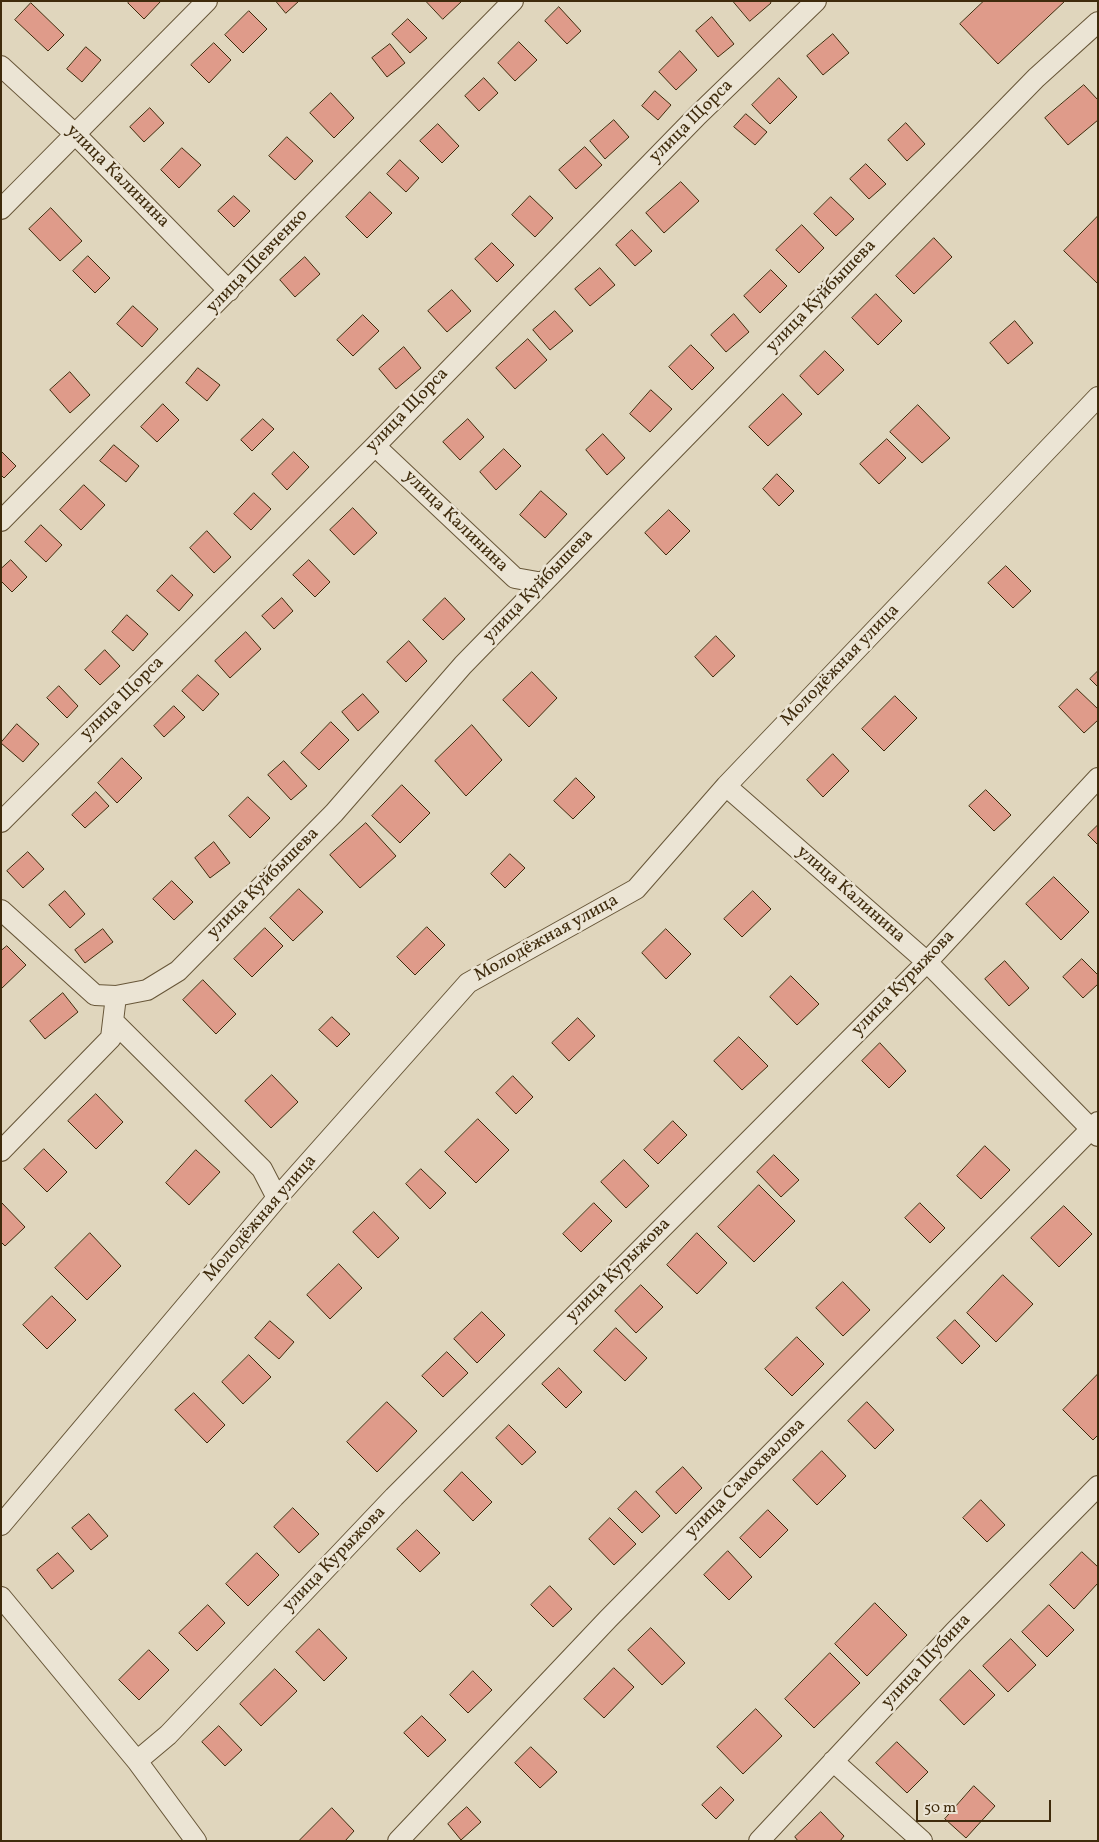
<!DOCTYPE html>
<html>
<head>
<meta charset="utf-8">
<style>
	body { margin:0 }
	#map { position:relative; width:1099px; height:1842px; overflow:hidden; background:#e0d6bd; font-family:Vollkorn,serif }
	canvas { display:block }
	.frame { position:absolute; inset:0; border:2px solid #3f2b0c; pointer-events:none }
	.scale { position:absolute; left:916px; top:1800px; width:135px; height:22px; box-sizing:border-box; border:2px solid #3f2b0c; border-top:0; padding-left:6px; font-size:15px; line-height:18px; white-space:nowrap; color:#3f2b0c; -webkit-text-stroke:4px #ebe4d4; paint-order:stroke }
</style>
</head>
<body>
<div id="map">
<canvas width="1099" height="1842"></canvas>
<div class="frame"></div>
<div class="scale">50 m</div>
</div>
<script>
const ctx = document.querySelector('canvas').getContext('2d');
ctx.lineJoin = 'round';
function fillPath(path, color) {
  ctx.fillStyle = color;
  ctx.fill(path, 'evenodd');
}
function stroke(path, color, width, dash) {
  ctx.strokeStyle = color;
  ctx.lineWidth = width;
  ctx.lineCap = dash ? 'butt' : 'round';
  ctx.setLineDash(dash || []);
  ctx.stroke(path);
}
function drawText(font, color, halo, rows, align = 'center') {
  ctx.font = font + ' Vollkorn,serif';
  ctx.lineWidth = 5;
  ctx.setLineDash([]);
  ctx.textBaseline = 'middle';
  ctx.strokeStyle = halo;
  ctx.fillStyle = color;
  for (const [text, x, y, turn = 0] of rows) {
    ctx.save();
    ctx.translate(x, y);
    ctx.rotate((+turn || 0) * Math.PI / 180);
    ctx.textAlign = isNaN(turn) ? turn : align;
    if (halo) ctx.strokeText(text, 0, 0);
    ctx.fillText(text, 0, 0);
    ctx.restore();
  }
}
const building = new Path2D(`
	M130,1H161L144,19L128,3Z
	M276,1H299L286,13Z
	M426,1H462L443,19Z
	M733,1H770L771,3L750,21Z
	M984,1H1065L998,64L960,24Z
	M31,3L64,35L48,51L15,20Z
	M559,7L581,31L567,44L545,21Z
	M249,11L267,29L243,53L225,35Z
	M712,17L734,44L718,57L696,31Z
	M408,19L427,38L410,53L392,34Z
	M833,34L849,53L823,75L807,56Z
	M519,42L537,60L515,81L498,63Z
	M214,43L231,60L209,83L191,65Z
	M390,44L405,63L387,77L372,58Z
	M86,47L101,60L82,82L67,69Z
	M680,51L697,70L676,90L659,72Z
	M484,78L498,93L479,111L465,96Z
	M779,78L797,97L770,124L752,105Z
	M1084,85L1098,100V120L1068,145L1045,118Z
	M655,91L671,105L658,120L642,106Z
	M331,93L354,118L334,138L310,113Z
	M150,108L164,123L144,142L130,127Z
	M746,114L767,132L755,145L734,127Z
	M614,120L629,137L605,159L590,141Z
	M906,123L925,144L907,161L888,140Z
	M438,124L459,146L442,163L420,141Z
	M287,137L313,161L295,180L269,156Z
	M585,147L602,165L576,189L559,170Z
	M182,148L201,165L179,188L161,170Z
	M400,160L419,178L406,192L387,174Z
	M866,164L886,184L869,199L850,179Z
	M681,182L699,201L664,233L646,213Z
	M370,192L392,213L367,238L346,217Z
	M234,196L250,211L234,227L218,211Z
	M530,196L553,218L535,237L512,215Z
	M831,197L854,219L836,236L814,214Z
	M51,208L82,241L60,261L29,229Z
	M1098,216V284L1064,251Z
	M802,225L824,248L799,273L776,250Z
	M632,230L652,251L635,266L616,245Z
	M934,238L952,257L914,294L896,276Z
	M492,243L514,265L497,282L475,259Z
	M88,256L110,278L95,293L73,271Z
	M305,257L320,274L295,297L280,280Z
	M600,268L615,285L590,306L575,289Z
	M771,270L787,286L760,313L744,296Z
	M452,290L471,311L447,332L428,311Z
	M876,294L902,321L878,345L852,318Z
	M133,306L158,329L142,347L117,324Z
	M555,311L573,331L550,350L533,330Z
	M734,314L749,332L726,352L711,335Z
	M363,315L379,331L353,356L337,340Z
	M1015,321L1033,343L1008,364L990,343Z
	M528,339L547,360L515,389L496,368Z
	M691,345L714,368L692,390L669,367Z
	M404,347L421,368L396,389L379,369Z
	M825,351L844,370L818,395L800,376Z
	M198,368L220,385L207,401L186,383Z
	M70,372L90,395L70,413L50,390Z
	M651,390L672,409L650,432L630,414Z
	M783,394L802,414L768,446L749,427Z
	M163,404L179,420L157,442L141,427Z
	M918,405L950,438L922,463L890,432Z
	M263,419L274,429L252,451L241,440Z
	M468,419L484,437L460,460L443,442Z
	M603,434L625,458L607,475L586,450Z
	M887,439L906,458L879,484L860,464Z
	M114,445L139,466L126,482L100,461Z
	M504,449L521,466L496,490L480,472Z
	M1,451L16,466L4,478L1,475Z
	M294,452L309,467L287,490L272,474Z
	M777,474L794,491L779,506L763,489Z
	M84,485L105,505L81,530L60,510Z
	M541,491L567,514L545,538L520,515Z
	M254,493L271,509L251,530L234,514Z
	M353,508L377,533L354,555L330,530Z
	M669,510L690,531L666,555L645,533Z
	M41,525L62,545L46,562L25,542Z
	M207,531L231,557L214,573L190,548Z
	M11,560L27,577L12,592L1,581V569Z
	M309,560L330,582L315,597L293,575Z
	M1006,566L1031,591L1013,608L988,583Z
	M172,575L193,595L179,611L157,591Z
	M282,598L293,611L274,629L262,616Z
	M445,598L465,619L443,640L423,620Z
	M127,615L148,634L133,651L112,632Z
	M246,632L261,649L230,678L215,661Z
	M716,636L735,656L713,677L695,657Z
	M409,641L427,661L406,682L387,662Z
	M105,650L120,666L100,685L85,670Z
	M1098,671V687L1090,679Z
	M532,672L557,698L529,727L503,700Z
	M198,675L219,694L203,711L182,691Z
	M59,686L78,706L67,718L47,698Z
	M1077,689L1098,709V720L1084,733L1059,707Z
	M363,694L379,712L358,731L342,712Z
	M895,696L917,718L884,751L862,729Z
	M174,706L185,717L164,737L154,726Z
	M331,722L349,740L319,770L301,753Z
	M17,724L39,744L23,762L1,743Z
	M472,725L502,760L466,796L435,761Z
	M833,754L849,771L823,797L807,780Z
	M122,758L142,778L117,803L98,783Z
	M284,761L307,786L291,800L268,775Z
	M576,778L595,797L573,819L554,801Z
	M402,785L430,813L400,843L372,816Z
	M986,790L1011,815L994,831L969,806Z
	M96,792L109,806L85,828L72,815Z
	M248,797L270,818L250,838L229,816Z
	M366,823L396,856L360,888L330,855Z
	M1098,825V845L1088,835Z
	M214,842L230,863L210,878L195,858Z
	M28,852L44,869L23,888L7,871Z
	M510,854L525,868L505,888L491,874Z
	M1054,877L1089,912L1061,940L1026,904Z
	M172,881L193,902L174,920L153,899Z
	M299,889L323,912L293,941L270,918Z
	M65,891L85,914L70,928L49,905Z
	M753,891L771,909L742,937L724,919Z
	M427,927L445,945L415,975L397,957Z
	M265,928L283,946L252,977L234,959Z
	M103,929L113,942L85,963L75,950Z
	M666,929L691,954L666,979L642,953Z
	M7,946L26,965L1,989V951Z
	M1082,959L1098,975V984L1083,998L1063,977Z
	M1005,961L1029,988L1009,1006L985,979Z
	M791,976L819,1004L797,1025L770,997Z
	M203,980L236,1014L216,1034L183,1000Z
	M63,993L78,1012L45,1039L30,1021Z
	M332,1017L350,1034L337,1047L319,1030Z
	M578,1018L595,1036L569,1061L552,1043Z
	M739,1037L768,1066L742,1090L714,1061Z
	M880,1043L906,1071L889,1088L862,1061Z
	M272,1075L298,1102L271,1128L245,1101Z
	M513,1076L533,1097L516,1114L496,1093Z
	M96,1094L123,1122L96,1149L68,1121Z
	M478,1119L509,1150L476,1183L445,1152Z
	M673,1121L687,1135L658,1164L644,1150Z
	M985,1146L1010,1170L981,1199L957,1176Z
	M44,1149L67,1172L47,1192L24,1169Z
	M196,1150L220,1172L189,1205L166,1183Z
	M774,1155L799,1180L781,1197L757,1172Z
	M624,1160L649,1186L626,1208L601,1182Z
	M421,1169L446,1193L430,1209L406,1184Z
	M759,1185L795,1221L754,1262L718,1227Z
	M1,1202L25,1227L5,1246L1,1242Z
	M594,1203L612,1221L581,1252L563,1234Z
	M920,1203L945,1228L930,1243L905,1218Z
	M1064,1206L1092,1234L1059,1267L1031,1238Z
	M374,1212L399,1238L378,1258L353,1232Z
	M90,1233L121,1266L87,1300L55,1268Z
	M697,1233L727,1263L697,1294L667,1265Z
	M339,1264L362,1288L330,1319L307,1295Z
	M1003,1275L1033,1304L996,1342L967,1313Z
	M843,1282L870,1310L843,1336L816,1308Z
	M641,1285L663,1307L636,1333L615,1311Z
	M52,1296L76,1320L47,1349L23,1325Z
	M482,1312L505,1335L477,1363L454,1339Z
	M955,1320L980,1346L962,1364L937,1338Z
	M270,1321L294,1342L279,1359L255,1338Z
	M616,1328L647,1358L625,1381L594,1351Z
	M797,1337L824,1364L792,1396L765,1369Z
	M447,1352L468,1373L443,1397L422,1376Z
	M249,1355L271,1377L243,1404L222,1382Z
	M559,1368L582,1392L566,1408L542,1384Z
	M1098,1374V1435L1093,1440L1063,1410Z
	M194,1393L225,1425L207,1443L175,1410Z
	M387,1402L417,1431L377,1472L347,1442Z
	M867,1402L894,1430L875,1449L848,1421Z
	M509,1425L536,1452L522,1465L496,1438Z
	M822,1451L846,1476L817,1505L793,1480Z
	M683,1467L702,1488L676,1514L656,1492Z
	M462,1472L492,1502L473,1521L444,1491Z
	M636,1491L660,1516L642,1533L618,1509Z
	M981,1500L1005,1525L987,1542L963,1518Z
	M293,1508L319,1534L299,1553L274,1527Z
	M768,1510L788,1530L760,1558L740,1538Z
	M89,1514L108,1536L91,1550L72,1528Z
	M610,1518L636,1544L614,1565L589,1539Z
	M417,1530L440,1553L420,1572L397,1549Z
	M728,1551L752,1577L729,1600L704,1575Z
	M1082,1552L1098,1567V1583L1074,1609L1050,1585Z
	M58,1553L74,1571L52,1589L37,1570Z
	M257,1553L279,1575L248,1606L226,1584Z
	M550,1586L572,1609L553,1627L531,1605Z
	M875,1603L907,1635L867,1676L835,1644Z
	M208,1605L225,1623L197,1651L179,1633Z
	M1049,1605L1074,1630L1047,1657L1022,1632Z
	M651,1628L685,1663L662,1685L628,1650Z
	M319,1629L347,1658L324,1681L296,1652Z
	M1011,1639L1036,1665L1008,1692L983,1666Z
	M149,1650L169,1670L139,1700L119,1680Z
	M830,1653L860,1683L814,1728L785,1699Z
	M614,1668L634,1687L604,1718L584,1699Z
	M275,1669L297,1691L261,1726L240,1704Z
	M970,1670L995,1695L964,1725L940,1700Z
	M473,1671L492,1690L468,1713L450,1695Z
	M756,1709L782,1736L743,1774L717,1747Z
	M422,1716L446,1740L428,1757L404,1733Z
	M219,1726L242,1750L225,1766L202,1742Z
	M897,1742L928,1772L907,1793L876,1763Z
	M531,1747L557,1772L540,1788L515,1763Z
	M974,1786L995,1806L966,1838L945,1819Z
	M721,1787L734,1800L716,1819L702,1805Z
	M467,1807L481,1822L461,1840L448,1824Z
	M332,1808L354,1831L345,1841H299Z
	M821,1812L844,1836L840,1841H798L795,1837Z`);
fillPath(building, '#df9b8a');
stroke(building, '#3f2b0c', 1);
const minor = new Path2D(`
	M1,66L75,134L229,291
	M1,209L207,1
	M375,446L515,578L543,583
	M1,521L513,1
	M726,786L927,962L1098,1136
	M1,822L375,446L698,115L816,1
	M1,910L95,995L116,996
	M113,1021L262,1169L277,1198
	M1,1151L111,1038L116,996L147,990L178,971L334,813L463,665L1036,78L1098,22
	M1,1525L277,1198L468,983L636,889L726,786L1098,397
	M1,1597L137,1761L196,1841
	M137,1761L168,1735L394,1497L927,962L1098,778
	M833,1761L922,1841
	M398,1841L608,1619L1098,1122
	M759,1841L954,1632L1098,1486`);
stroke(minor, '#675638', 22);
stroke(minor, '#ebe4d4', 20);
drawText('18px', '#3f2b0c', '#ebe4d4', [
	["улица Щорса",692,122,-45],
	["улица Калинина",117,177,45],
	["улица Шевченко",258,262,-46],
	["улица Куйбышева",822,297,-46],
	["улица Щорса",408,411,-46],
	["улица Калинина",455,522,44],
	["улица Куйбышева",539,587,-46],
	["Молодёжная улица",841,666,-46],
	["улица Щорса",123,699,-45],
	["улица Куйбышева",264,884,-45],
	["улица Калинина",850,895,41],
	["Молодёжная улица",547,939,-29],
	["улица Курыжова",904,984,-46],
	["Молодёжная улица",261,1219,-49],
	["улица Курыжова",619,1271,-45],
	["улица Самохвалова",746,1479,-45],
	["улица Курыжова",335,1560,-46],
	["улица Шубина",927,1662,-47]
]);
</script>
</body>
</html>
